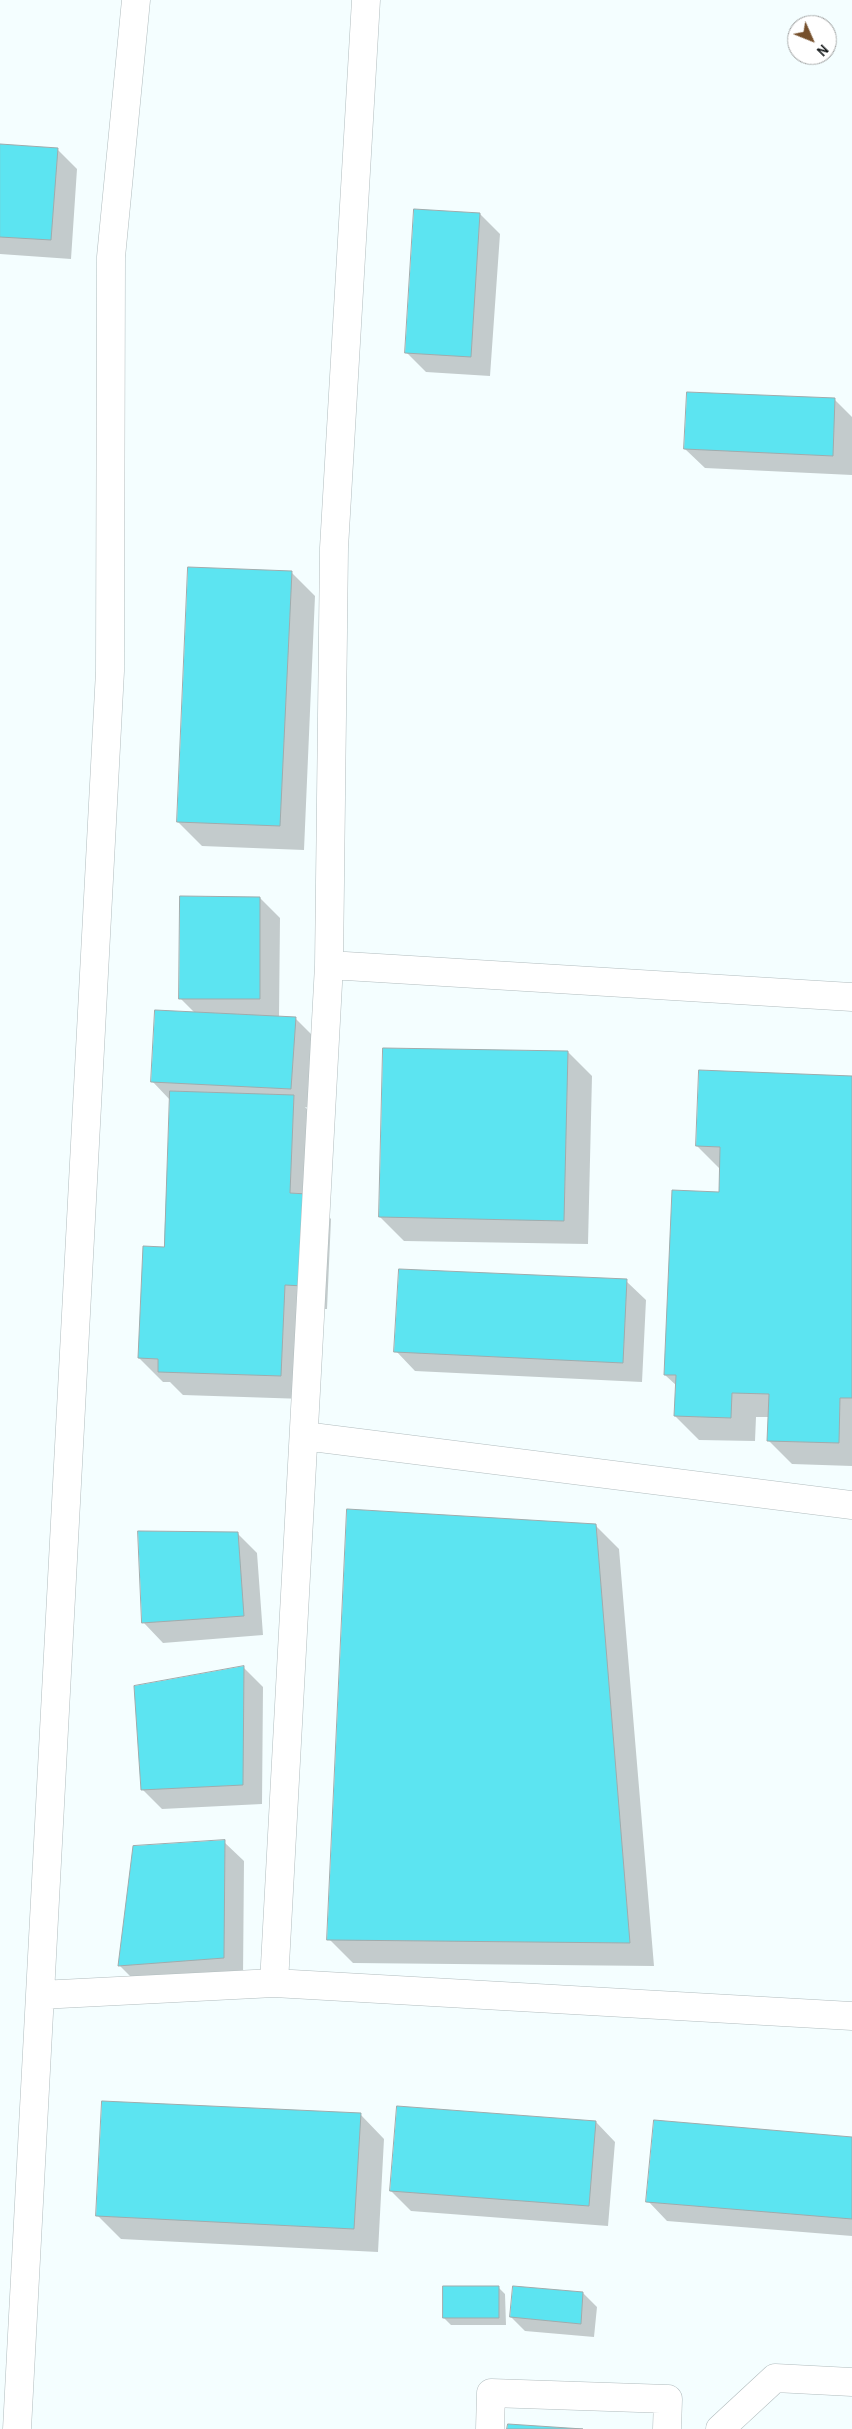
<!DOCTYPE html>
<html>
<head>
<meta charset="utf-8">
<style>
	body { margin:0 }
	#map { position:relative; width:852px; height:2429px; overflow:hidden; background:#f4feff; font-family:"Alegreya Sans",sans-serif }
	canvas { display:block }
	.north { position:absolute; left:787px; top:15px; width:50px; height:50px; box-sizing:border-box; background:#fff; border:1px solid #a1a3a3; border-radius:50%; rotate:134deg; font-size:14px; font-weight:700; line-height:20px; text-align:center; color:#15191a }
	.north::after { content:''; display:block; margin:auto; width:18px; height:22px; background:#76502c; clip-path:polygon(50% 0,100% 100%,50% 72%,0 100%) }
</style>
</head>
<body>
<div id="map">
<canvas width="852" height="2429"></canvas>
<div class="north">N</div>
</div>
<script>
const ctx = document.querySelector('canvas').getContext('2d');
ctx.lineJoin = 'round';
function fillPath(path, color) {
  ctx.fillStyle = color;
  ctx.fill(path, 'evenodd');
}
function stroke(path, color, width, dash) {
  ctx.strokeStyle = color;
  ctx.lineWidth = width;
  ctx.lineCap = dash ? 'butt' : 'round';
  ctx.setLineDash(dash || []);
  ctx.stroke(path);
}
fillPath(new Path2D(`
	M0,145L57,149L77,169L71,259L0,254Z
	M480,214L500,234L490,376L426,372L406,352Z
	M835,400L852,417V475L705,468L685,449Z
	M291,572L315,596L304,850L202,846L178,822Z
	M260,898L280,918L279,1017L295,1018L315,1038L311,1108L305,1107L318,1121L314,1202L331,1219L327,1309H308L304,1399L183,1395L170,1382H163L139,1358L165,1248L171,1101L152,1081L195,1013L180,998Z
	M568,1052L592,1076L588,1244L404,1241L380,1217Z
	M852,1077V1466L792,1464L768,1440L769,1417H756L755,1441L699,1440L675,1416L677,1386L665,1375L720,1193L721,1170L697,1146Z
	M626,1281L646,1300L642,1382L415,1371L396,1351Z
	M595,1525L619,1549L654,1966L353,1963L329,1939Z
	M237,1533L257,1553L263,1635L163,1643L144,1623Z
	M243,1667L263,1687L262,1804L162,1809L142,1789Z
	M224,1842L244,1861L243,1977L139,1985L120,1966Z
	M360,2114L384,2139L378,2252L121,2239L97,2215Z
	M596,2122L615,2142L608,2226L411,2211L391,2191Z
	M852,2138V2236L667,2221L648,2201Z
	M498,2287L505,2294L506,2325H451L444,2318Z
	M583,2293L597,2307L594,2337L525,2331L511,2317Z`), '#0003');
const building = new Path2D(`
	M0,144L58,148L51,240L0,237Z
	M414,209L480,213L471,357L405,353Z
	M687,392L835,398L833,456L684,449Z
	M188,567L292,571L280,826L177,822Z
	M180,896L260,897V999H179Z
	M155,1010L296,1017L291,1089L151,1082Z
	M383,1048L568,1051L564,1221L379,1217Z
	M699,1070L852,1076V1398H840L839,1443L767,1441L769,1394L732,1393L731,1418L674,1416L676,1375H664L672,1190L719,1192L720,1147L696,1146Z
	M170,1091L294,1095L290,1193L307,1194L303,1286L285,1285L281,1376L158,1372V1359L138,1358L143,1246L164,1247Z
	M399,1269L627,1279L623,1363L394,1352Z
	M347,1509L596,1524L630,1943L327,1940Z
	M138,1531L238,1532L244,1616L142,1623Z
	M244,1666L243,1785L141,1790L134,1686Z
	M225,1840L224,1958L118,1966L133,1846Z
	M102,2101L361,2113L354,2229L96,2216Z
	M397,2106L596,2121L589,2206L390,2191Z
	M654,2120L852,2137V2219L646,2202Z
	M443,2286H499V2318H443Z
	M513,2286L583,2292L581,2324L510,2317Z
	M508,2424L583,2429H507Z`);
fillPath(building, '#5ce4f1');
stroke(building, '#a0abac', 1);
const minor = new Path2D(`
	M329,965L852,997
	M304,1436L852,1505
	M274,1983L329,965L334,548L366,0
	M40,1995L274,1983L852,2016
	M17,2429L110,671L111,257L136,0
	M490,2429L491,2393L668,2399L667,2429
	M720,2429L775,2378L852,2382`);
stroke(minor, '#b1bcbe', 29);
stroke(minor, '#fff', 28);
</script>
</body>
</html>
